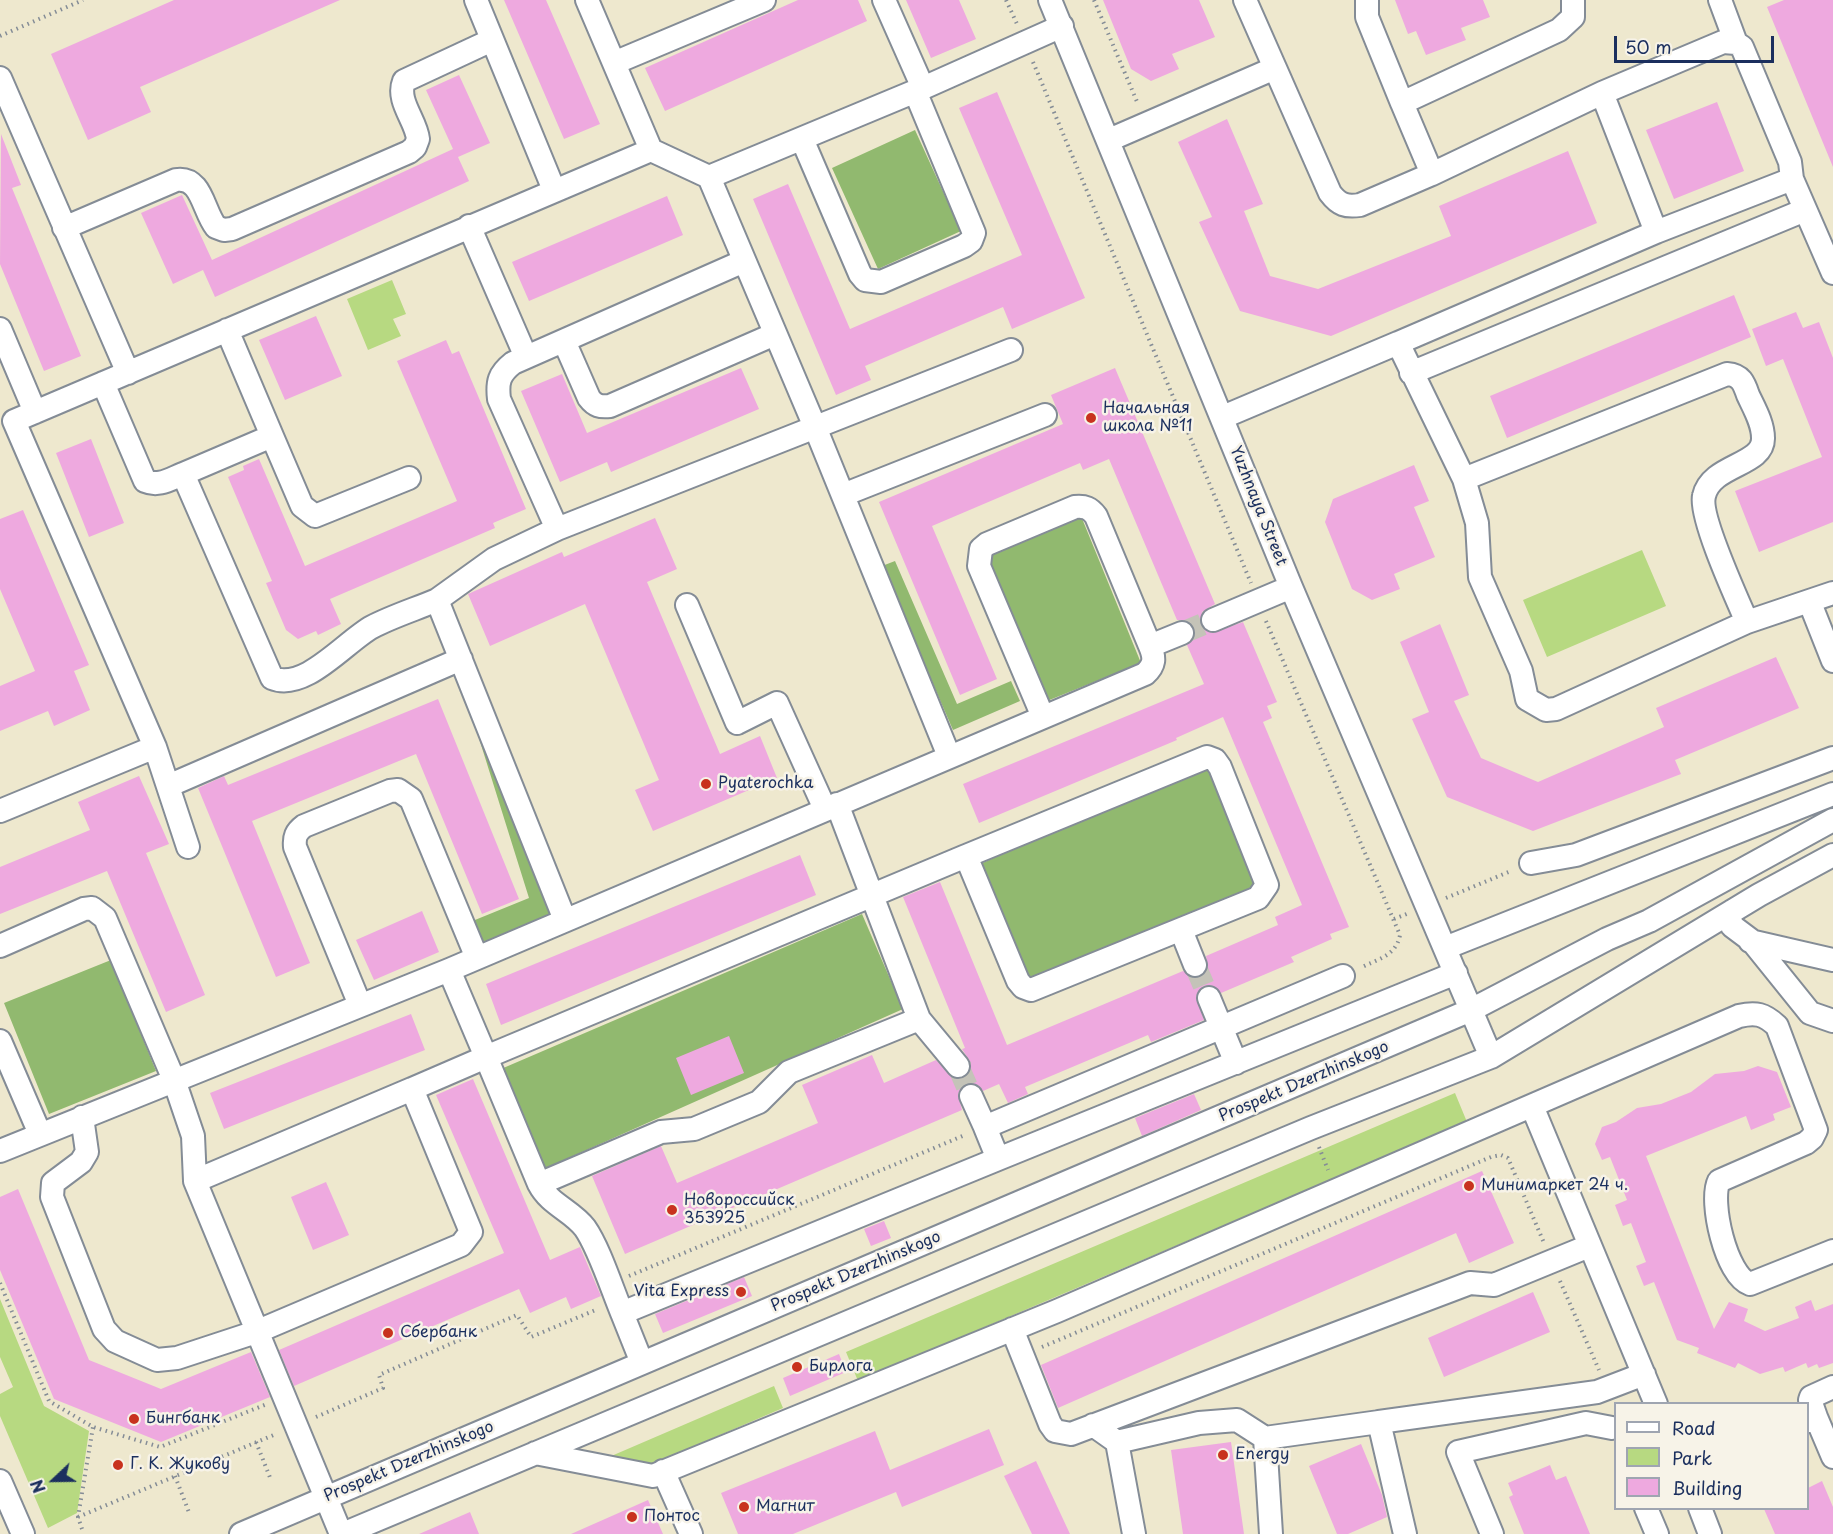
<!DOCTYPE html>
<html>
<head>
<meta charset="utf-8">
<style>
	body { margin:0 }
	#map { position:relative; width:1833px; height:1534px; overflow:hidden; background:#eee8ce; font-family:"Playpen Sans",sans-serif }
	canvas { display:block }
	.legend { position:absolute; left:1614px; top:1402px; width:195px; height:108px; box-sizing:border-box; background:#f7f3e8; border:2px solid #9fa5b1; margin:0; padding:8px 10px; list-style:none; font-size:18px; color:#1b2f5e }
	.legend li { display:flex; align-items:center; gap:12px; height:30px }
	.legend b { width:30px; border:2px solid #9fa5b1 }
	.north { position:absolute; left:24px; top:1450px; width:60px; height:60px; -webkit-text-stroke:4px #f7f3e8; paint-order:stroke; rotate:248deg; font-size:16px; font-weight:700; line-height:24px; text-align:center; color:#1b2f5e }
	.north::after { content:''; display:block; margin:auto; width:21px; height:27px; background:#1b2f5e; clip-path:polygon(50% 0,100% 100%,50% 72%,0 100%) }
	.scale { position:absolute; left:1614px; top:36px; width:160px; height:27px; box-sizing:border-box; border:3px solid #1b2f5e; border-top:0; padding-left:8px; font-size:18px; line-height:21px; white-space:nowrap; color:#1b2f5e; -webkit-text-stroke:4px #f7f3e8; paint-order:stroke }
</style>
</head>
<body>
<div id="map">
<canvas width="1833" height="1534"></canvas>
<ul class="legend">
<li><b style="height:8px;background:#fff"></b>Road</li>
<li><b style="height:16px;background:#b7d981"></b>Park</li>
<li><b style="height:16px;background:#eea9df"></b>Building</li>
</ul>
<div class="north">N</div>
<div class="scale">50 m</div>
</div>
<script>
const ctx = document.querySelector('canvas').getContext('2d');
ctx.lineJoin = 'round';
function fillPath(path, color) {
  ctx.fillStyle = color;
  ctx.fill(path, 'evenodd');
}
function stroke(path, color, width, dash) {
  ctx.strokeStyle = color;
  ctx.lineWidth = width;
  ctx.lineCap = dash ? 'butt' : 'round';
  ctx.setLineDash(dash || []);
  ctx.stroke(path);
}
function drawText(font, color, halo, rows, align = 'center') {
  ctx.font = font + ' "Playpen Sans",sans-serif';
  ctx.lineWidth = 5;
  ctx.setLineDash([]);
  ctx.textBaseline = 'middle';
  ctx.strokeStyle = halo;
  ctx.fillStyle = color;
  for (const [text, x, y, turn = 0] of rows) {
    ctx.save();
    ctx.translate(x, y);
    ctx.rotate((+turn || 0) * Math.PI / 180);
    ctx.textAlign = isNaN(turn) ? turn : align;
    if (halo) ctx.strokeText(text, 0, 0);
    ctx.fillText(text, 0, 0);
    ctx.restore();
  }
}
fillPath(new Path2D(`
	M392,280L406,314L393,319L401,336L368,350L347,299Z
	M1642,550L1666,606L1547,657L1523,600Z
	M1455,1093L1467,1122L858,1381L846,1352Z
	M0,1299L44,1406L89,1431L77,1513L48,1528L0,1416V1394L13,1387L0,1357Z
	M774,1386L783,1408L650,1465L609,1457Z`), '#b7d981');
fillPath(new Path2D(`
	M915,130L961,231L878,269L832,168Z
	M1081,516L1141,663L1042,703L982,557Z
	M895,561L957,704L1011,681L1020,701L953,730L882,566Z
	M462,684L552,914L479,946L470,922L529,898Z
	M1209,762L1259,887L1029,986L978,865Z
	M862,914L903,1009L544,1169L501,1069Z
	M111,960L156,1071L49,1114L4,1003Z`), '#91b96f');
fillPath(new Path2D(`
	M174,0H340L140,87L151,112L88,140L51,54Z
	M504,0H546L600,124L564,139Z
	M798,0H858L867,21L665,111L645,68Z
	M906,0H959L976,39L931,58Z
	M1103,0H1199L1215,37L1172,54L1179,69L1151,81L1131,69Z
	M1395,0H1483L1490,17L1461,28L1466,40L1426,55L1416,31L1408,34Z
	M1784,0H1833V167L1767,7Z
	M459,75L490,143L458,157L469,181L215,297L203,270L173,284L141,213L182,195L212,260L453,149L426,90Z
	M997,92L1085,298L1012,329L1003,307L865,366L871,380L836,395L753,199L788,184L850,329L1022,255L959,108Z
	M1717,102L1744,171L1674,199L1646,130Z
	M1227,119L1263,204L1244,211L1270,276L1318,289L1451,236L1439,206L1568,151L1597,223L1331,336L1240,311L1199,222L1212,217L1178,142Z
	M1,134L21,185L12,188L81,356L44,371L0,264Z
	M667,196L683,235L529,301L512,262Z
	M1734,295L1751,337L1507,438L1490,396Z
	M1796,312L1803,328L1819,322L1833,358V522L1759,552L1735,491L1822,457L1783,359L1766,366L1752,329Z
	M316,316L342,376L285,400L259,340Z
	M446,340L452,354L459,351L526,509L493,523L495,528L330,599L341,624L318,635L316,631L298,639L286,630L266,583L272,581L228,477L244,470L243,466L259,459L305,566L457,501L397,361Z
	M741,368L759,409L611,472L607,462L560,482L521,391L562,374L587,433Z
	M1115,368L1215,604L1202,612L1201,626L1212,633L1243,622L1277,702L1267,706L1272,718L1263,722L1349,927L1330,934L1332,939L1291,957L1294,962L1221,993L1211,985L1203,986L1196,997L1204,1020L1151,1042L1148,1035L1025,1087L1028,1094L1008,1103L999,1084L983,1091L978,1085L966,1084L958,1094L962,1110L625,1254L592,1176L661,1146L677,1183L818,1123L802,1085L872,1055L884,1083L936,1060L953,1078L967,1076L971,1063L962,1049L965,1048L903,897L940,882L1007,1045L1183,971L1193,978L1201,977L1208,967L1206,956L1278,925L1275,917L1302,905L1223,717L1176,738L1177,740L979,823L963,784L1204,684L1187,645L1195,635L1194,627L1184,620H1177L1109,459L1083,470L1080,463L932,526L997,679L960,695L879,502L1063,424L1051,395Z
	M91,439L124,523L89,537L56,453Z
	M1414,465L1429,501L1414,507L1435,557L1394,574L1400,589L1372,600L1352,589L1325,522L1333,499Z
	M23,510L89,665L74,671L90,710L54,726L48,711L0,731V686L35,671L0,589V519Z
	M655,518L677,569L647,582L720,754L760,736L777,778L653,831L635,790L659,780L585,604L490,646L468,594L562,552L564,557Z
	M1440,624L1469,695L1454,701L1481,758L1538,782L1664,727L1656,708L1776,657L1799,708L1675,760L1681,774L1533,831L1447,797L1412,719L1429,712L1400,642Z
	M438,699L519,899L482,914L416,754L252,821L310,963L276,977L198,788L224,776L228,785Z
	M139,776L169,844L146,853L205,995L166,1012L107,871L0,914V867L90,830L78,802Z
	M800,855L816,895L501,1025L486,984Z
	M422,911L439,952L374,980L356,940Z
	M411,1014L425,1050L224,1129L210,1093Z
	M729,1036L744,1073L691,1095L676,1058Z
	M1758,1066L1777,1072L1791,1107L1773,1114L1775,1120L1751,1130L1746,1116L1646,1156L1714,1329L1729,1302L1748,1309L1744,1321L1765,1331L1799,1318L1795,1307L1811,1300L1815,1311L1833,1304V1363L1819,1368L1817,1364L1808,1368L1806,1363L1785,1372L1783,1367L1760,1374L1738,1363L1735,1368L1697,1353L1699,1348L1677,1340L1654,1282L1644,1286L1636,1266L1646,1262L1631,1223L1623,1226L1615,1205L1627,1200L1610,1157L1602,1160L1595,1144L1602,1127L1616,1122L1637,1108L1661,1104L1691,1092L1715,1074L1744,1071Z
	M473,1079L550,1260L580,1247L601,1296L571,1309L566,1297L530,1313L519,1289L294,1386L279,1350L504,1253L436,1095Z
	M1194,1094L1201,1110L1142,1136L1135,1118Z
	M1482,1171L1514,1243L1469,1263L1456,1233L1058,1408L1041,1365Z
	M326,1182L349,1235L313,1250L291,1197Z
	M18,1189L89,1360L161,1389L251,1352L270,1397L161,1442L54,1399L0,1270V1197Z
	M884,1221L891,1238L871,1246L864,1229Z
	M744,1277L752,1296L663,1333L655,1314Z
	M1533,1292L1550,1332L1444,1377L1428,1338Z
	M839,1354L846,1372L790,1396L783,1378Z
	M989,1429L1004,1465L902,1507L896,1492L793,1534H738L721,1493L875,1431L890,1470Z
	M1231,1442L1244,1534H1183L1171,1450Z
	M1361,1444L1382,1495L1387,1517L1348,1534H1337L1309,1466Z
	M1036,1461L1070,1534H1032L1004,1476Z
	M1550,1465L1556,1480L1566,1476L1590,1534H1524L1509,1497L1513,1495L1508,1483Z
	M1822,1481L1833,1507V1534H1775L1764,1509H1808V1488Z
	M648,1500L663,1534H571Z
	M470,1512L479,1534H419Z`), '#eea9df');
stroke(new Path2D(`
	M1182,633L1213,620
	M1195,965L1209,998
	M958,1066L971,1096`), '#c4c3b8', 22, [22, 11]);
const minor = new Path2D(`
	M476,0L554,190
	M587,0L651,150L709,177L815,427L949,756
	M884,0L923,88
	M1050,0L1291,587L1491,1057
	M1367,0V17L1402,103L1559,30L1573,17V0
	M1720,0L1736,43
	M614,63L764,0
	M1275,68L1330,193C1339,205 1346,207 1360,205L1432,174L1602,93
	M0,78L128,373
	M1402,103L1432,174
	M802,139L860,274L865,280L881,282L964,246L971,241L974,233L915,91
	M1109,140L1275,68L1245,0
	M709,177L923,88L1062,26
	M1792,179L1656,232L1602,93L1723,42L1736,43L1742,47L1790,162L1792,179L1833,273
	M469,226L526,357
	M64,228L176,180C202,176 203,211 216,227L224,230L232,229L409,152L415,147L418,139C416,120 396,101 404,81L492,40
	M0,329L35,412
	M227,330L272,436
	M564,341L589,398C595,406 600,407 610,406L775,334
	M1398,343L1656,232
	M1411,373L1805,210
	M103,383L145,481C159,487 170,479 183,474L272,678C305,692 346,641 372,627C393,616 416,609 437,600
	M1223,417L1398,343L1464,479L1477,523L1480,577L1521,671L1527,699L1546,710L1556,709L1747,622L1833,593
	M183,474L272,436L302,506L315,516L409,478
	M1464,479L1727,374C1741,375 1744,383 1748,395C1754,408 1763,423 1763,438C1764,466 1711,464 1704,496C1699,516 1737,599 1747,622
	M843,495L1045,415
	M557,529L499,399C497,382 499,374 513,363L744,261
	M1810,603L1833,661
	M687,605L737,723L777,703L825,809
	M1213,620L1291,587
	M1043,717L979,566L981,549L987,544L1075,507C1085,506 1090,508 1096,516L1150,646
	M168,786L461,659
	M837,804L919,1019L958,1066
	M0,811L155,747
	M188,847L155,747L14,421L651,150
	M1531,863L1576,855L1833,758
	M1732,911L1730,918L1732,926L1752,941L1810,1013L1833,1021
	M565,920L437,600L494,559L557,529L1011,350
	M1181,930L1195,965
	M1750,941L1833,960
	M0,946L84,909L92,908L105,918L174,1080L193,1136L195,1181L341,1534
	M1445,948L1833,794
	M449,970L486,1057L966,856L1018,981L1023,987L1031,990L1258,898L1267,885L1220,767L1215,760L1207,757L966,856
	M1209,998L1236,1063
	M360,1005L295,847C294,837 296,832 304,826L390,791L398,790L411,799L477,958
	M0,1041L40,1134
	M412,1089L486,1057L539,1184C550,1205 571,1210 585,1228C599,1248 612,1289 622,1313
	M971,1096L985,1127
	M1532,1106L1656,1404
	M82,1117L87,1152L81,1162L53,1183L52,1197L104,1329L115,1341L157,1360L177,1358L256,1332L461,1245L471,1232L412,1089L195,1181
	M0,1151L449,970L1145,674C1155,665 1155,658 1150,646L1182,633
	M998,1159L1456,973
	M539,1184L661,1132L694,1129L759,1102L789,1072L919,1019
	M1012,1329L1050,1424L1055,1431L1071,1434L1470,1283L1494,1285L1589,1246
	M642,1363L622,1313L998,1159L985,1127L1343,976
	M1816,1417L1833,1457
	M1808,1421L1816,1417L1810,1400L1811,1397L1833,1387
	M1093,1425L1117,1442L1199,1423L1237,1420L1265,1438L1271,1534
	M1265,1438L1379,1422
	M1117,1442L1134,1534
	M535,1453L653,1476L1057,1311L1739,1016C1756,1012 1764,1014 1777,1026L1816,1130L1812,1138L1806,1143L1719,1181C1709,1201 1726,1276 1750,1284L1833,1251
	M663,1471L691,1534
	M0,1481L23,1534
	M1646,1508L1657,1534
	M1700,1508L1710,1534
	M241,1534L1471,1010L1607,939L1649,921L1833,820
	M343,1534L1311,1128L1491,1057L1759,895L1833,855
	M1405,1534L1379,1422L1597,1392L1644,1374
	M1492,1534L1458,1452L1586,1423L1612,1428`);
stroke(minor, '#848c96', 26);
stroke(new Path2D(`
	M1006,0L1017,24
	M1094,0L1138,104
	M0,36L83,0
	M1033,62L1251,583
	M1266,621L1400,935C1396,956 1378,959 1360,968
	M1446,898L1511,871
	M1394,919L1409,913
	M1319,1147L1328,1170
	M629,1276L965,1135
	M1560,1281L1599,1370
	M0,1283L49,1401L93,1427L160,1447L267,1404
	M1042,1347L1491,1157L1501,1155L1508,1158L1544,1243
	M316,1417L383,1388L379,1375L517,1315L531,1337L598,1309
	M256,1442L271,1480
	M175,1476L190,1515
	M78,1517L276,1434
	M82,1529L78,1517L93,1427`), '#848c96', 4, [1.5, 4.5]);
stroke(minor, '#fff', 22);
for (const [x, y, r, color] of [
	[1091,418,6,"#c8321e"],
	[706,784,6,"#c8321e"],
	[1469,1186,6,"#c8321e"],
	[672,1210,6,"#c8321e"],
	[741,1292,6,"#c8321e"],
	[388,1333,6,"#c8321e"],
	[797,1367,6,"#c8321e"],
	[134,1419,6,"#c8321e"],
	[1223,1455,6,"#c8321e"],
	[118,1465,6,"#c8321e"],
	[744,1507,6,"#c8321e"],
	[632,1517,6,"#c8321e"]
]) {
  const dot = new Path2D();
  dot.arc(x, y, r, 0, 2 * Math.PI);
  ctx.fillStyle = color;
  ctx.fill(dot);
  stroke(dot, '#f7f3e8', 2);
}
drawText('16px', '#1b2f5e', '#f7f3e8', [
	["Начальная",1103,409],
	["школа №11",1103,427],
	["Pyaterochka",718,784],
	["Минимаркет 24 ч.",1481,1186],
	["Новороссийск",684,1201],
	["353925",684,1219],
	["Vita Express",729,1292,"right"],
	["Сбербанк",400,1333],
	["Бирлога",809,1367],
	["Бингбанк",146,1419],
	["Energy",1235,1455],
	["Г. К. Жукову",130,1465],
	["Магнит",756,1507],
	["Понтос",644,1517]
], 'left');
drawText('16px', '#1b2f5e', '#f7f3e8', [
	["Yuzhnaya Street",1258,506,68],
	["Prospekt Dzerzhinskogo",1304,1082,-23],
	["Prospekt Dzerzhinskogo",856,1272,-23],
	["Prospekt Dzerzhinskogo",409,1462,-23]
]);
</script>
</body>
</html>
